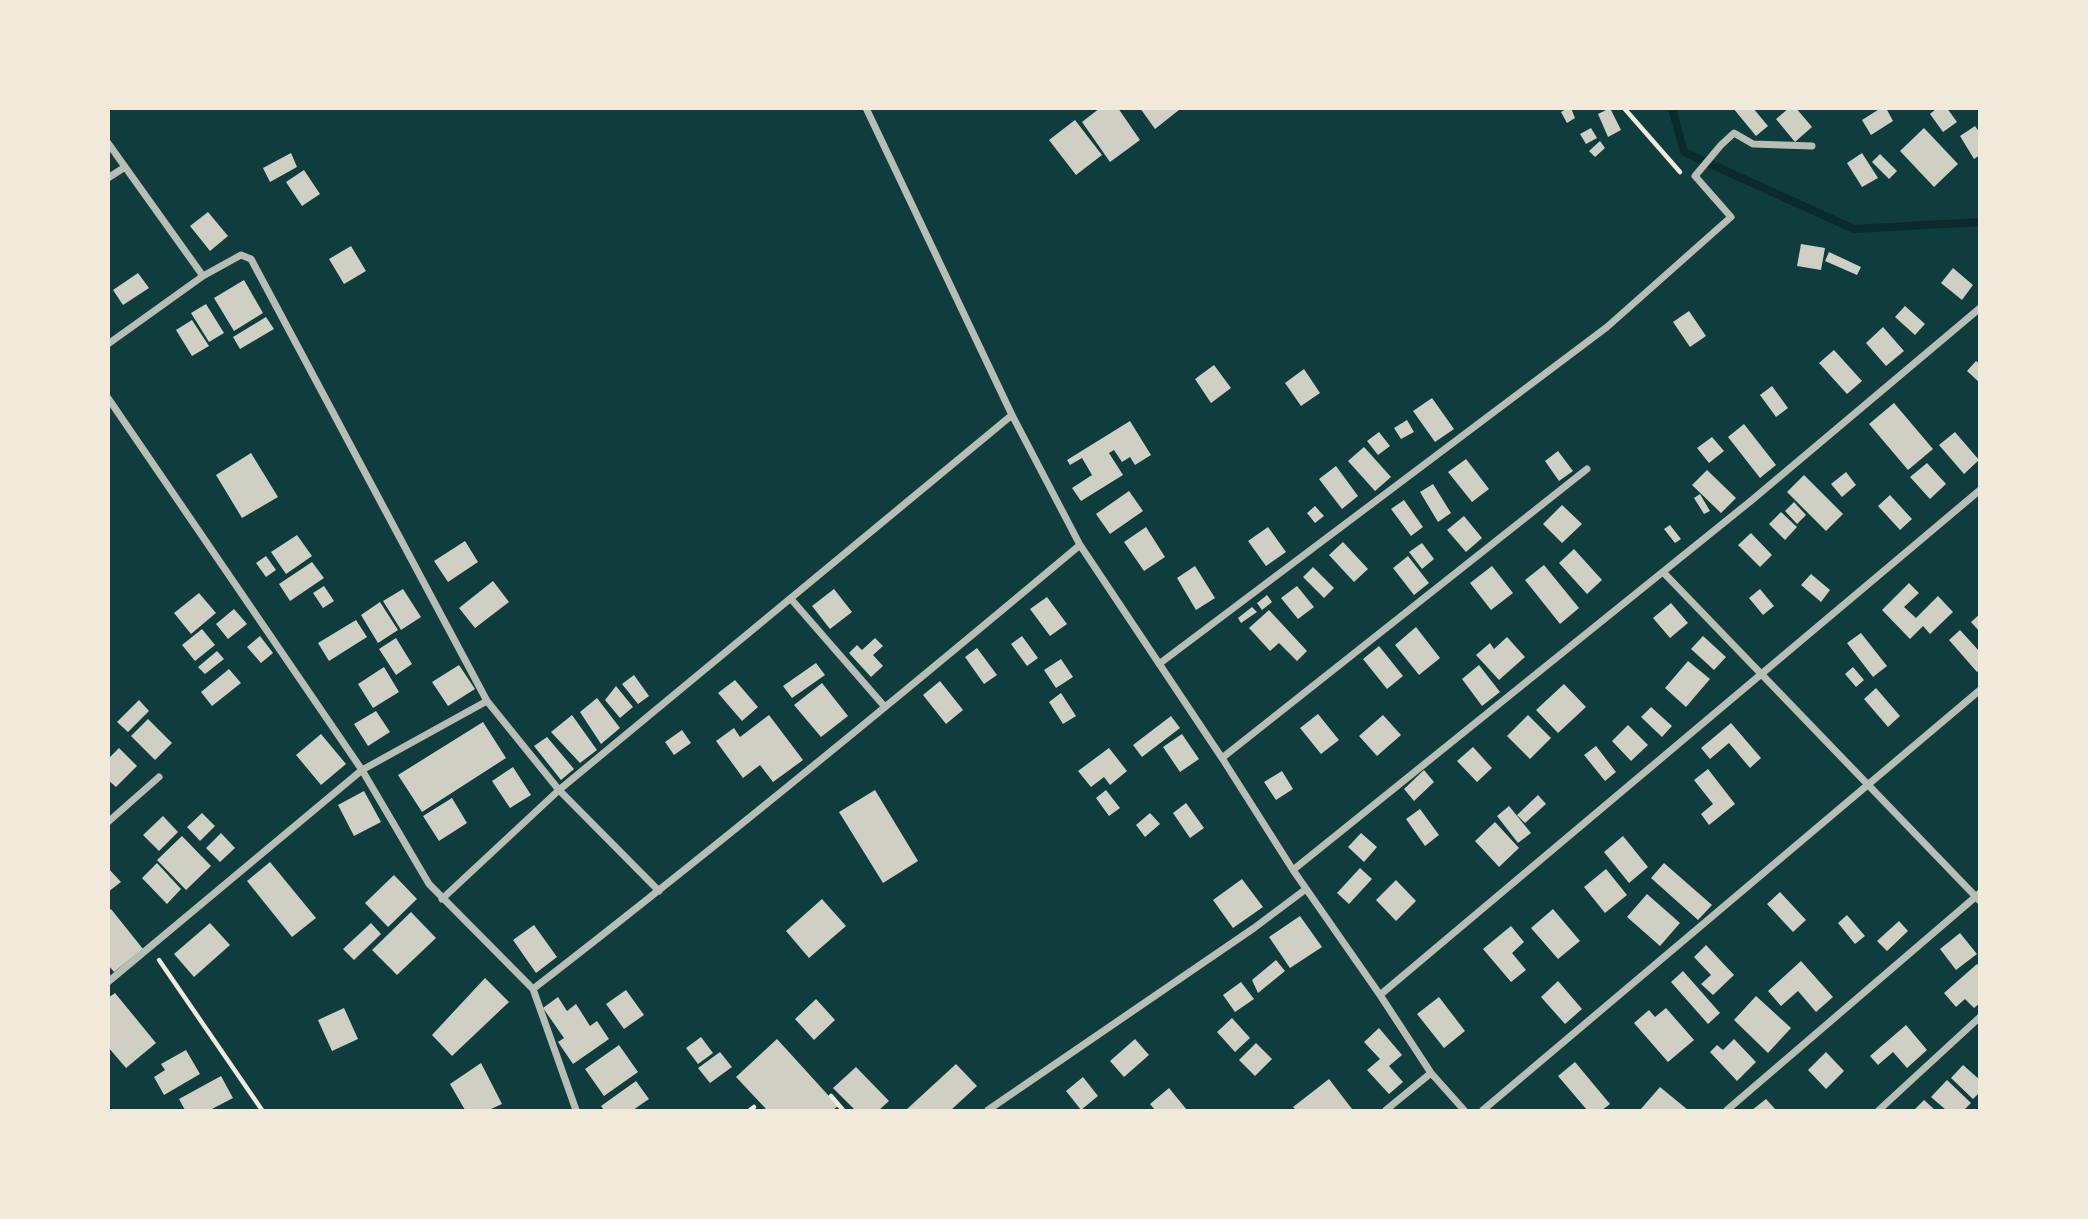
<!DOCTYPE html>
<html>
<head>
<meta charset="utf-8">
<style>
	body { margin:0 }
	#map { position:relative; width:2088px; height:1219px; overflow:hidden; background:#0f3d3e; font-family:"Varela Round",sans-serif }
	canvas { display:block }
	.frame { position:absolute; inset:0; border:110px solid #f1e9da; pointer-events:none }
</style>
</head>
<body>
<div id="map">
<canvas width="2088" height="1219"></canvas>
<div class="frame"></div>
</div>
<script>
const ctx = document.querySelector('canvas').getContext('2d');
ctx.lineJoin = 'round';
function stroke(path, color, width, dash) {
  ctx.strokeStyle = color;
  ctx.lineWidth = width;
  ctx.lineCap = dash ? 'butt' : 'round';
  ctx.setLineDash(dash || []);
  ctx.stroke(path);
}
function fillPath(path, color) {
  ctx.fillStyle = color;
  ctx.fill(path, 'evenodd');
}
stroke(new Path2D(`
	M1672,108L1684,152L1854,229L1980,222`), '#0a2a2b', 8);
fillPath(new Path2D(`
	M1100,108H1118L1140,140L1110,162L1082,122Z
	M1140,108H1178L1179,110L1155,129Z
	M1568,108H1571L1575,118L1567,123L1561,112Z
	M1610,108L1621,130L1608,137L1598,114Z
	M1733,108H1753L1768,126L1756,136Z
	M1789,108H1796L1812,127L1795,142L1776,119Z
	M1881,108H1886L1893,121L1871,135L1862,120Z
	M1937,108H1947L1957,122L1943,132L1930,114Z
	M1075,120L1102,155L1076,175L1049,140Z
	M1975,126L1980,133V155L1974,159L1960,136Z
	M1591,128L1597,138L1586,144L1580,134Z
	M1924,128L1958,164L1934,187L1900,151Z
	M1600,141L1605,148L1595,157L1589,151Z
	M291,153L297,167L270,182L263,168Z
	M1862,153L1878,178L1862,187L1847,163Z
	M1880,154L1897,171L1889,179L1872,162Z
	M304,170L320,194L302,206L286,182Z
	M208,212L228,236L210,251L190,226Z
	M1801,244L1825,248L1821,270L1797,266Z
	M351,246L366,271L344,284L329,259Z
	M1829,252L1861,267L1857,275L1825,261Z
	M1953,268L1973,285L1962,300L1941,283Z
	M138,273L149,288L123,305L113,290Z
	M244,280L263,313L234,331L214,298Z
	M206,304L224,333L209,342L191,313Z
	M1905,306L1925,324L1915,335L1895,317Z
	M1689,311L1706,336L1690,347L1673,322Z
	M266,317L274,329L240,349L233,337Z
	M192,320L209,346L192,356L176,330Z
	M1883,327L1904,351L1886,366L1866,343Z
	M1834,350L1862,381L1847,394L1819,363Z
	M1976,361L1980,364V383L1967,371Z
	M1214,365L1231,388L1211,403L1195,379Z
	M1304,369L1320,393L1301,406L1285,383Z
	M1772,386L1788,408L1776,417L1760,395Z
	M1432,398L1454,429L1435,442L1413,411Z
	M1894,403L1933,449L1908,470L1869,424Z
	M1407,420L1414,432L1401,439L1394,428Z
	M1130,421L1151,455L1135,465L1130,457L1122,462L1114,450L1109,453L1123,475L1081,501L1072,488L1092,475L1082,458L1070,465L1067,460Z
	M1744,424L1776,465L1760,478L1728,437Z
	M1379,432L1390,446L1378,455L1367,441Z
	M1955,432L1979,460L1964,474L1939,445Z
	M1712,437L1724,451L1709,463L1697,448Z
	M1364,447L1391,477L1375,491L1348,461Z
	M1558,451L1573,471L1559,481L1545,461Z
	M251,453L278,497L242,518L216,475Z
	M1466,459L1489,489L1472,502L1448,472Z
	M1927,463L1946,484L1930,499L1910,477Z
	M1336,466L1358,496L1342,509L1319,479Z
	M1707,470L1736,498L1721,513L1692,485Z
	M1846,472L1856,485L1842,497L1831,484Z
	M1804,475L1843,514L1826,531L1787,492Z
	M1433,484L1451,513L1438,522L1420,492Z
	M1129,491L1143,511L1110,534L1096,514Z
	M1700,494L1710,511L1704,514L1694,498Z
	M1890,495L1912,519L1900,530L1878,506Z
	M1404,500L1423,527L1411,536L1391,509Z
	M1794,502L1806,515L1797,524L1785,511Z
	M1562,505L1582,524L1562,543L1543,524Z
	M1315,506L1324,516L1315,523L1307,513Z
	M1781,512L1797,527L1785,540L1769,524Z
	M1464,516L1482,538L1466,552L1447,530Z
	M1670,525L1681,539L1675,543L1664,529Z
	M1146,527L1165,557L1144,571L1124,542Z
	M1268,527L1286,552L1266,566L1248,541Z
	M1751,533L1772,555L1760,567L1738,545Z
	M297,535L312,556L286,574L271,552Z
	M465,541L478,562L448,582L434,561Z
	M1343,542L1368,569L1354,582L1329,555Z
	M1422,543L1434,559L1422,569L1409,552Z
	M1574,549L1602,580L1587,594L1559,563Z
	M266,556L276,570L266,577L256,563Z
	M1408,556L1429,583L1414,595L1393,568Z
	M312,562L324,578L290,601L279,584Z
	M1544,565L1579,608L1560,624L1525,580Z
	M1195,566L1215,598L1196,610L1177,578Z
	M1492,566L1513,593L1491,610L1470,583Z
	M1313,567L1334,588L1324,598L1303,577Z
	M1811,574L1830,590L1821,602L1801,585Z
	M493,581L509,602L475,628L459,608Z
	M1909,583L1919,593L1904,607L1916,618L1938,596L1953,612L1930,634L1923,626L1910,639L1882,610Z
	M324,586L334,601L323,608L313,593Z
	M1297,586L1314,607L1298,619L1281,598Z
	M403,589L421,617L401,630L383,601Z
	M834,589L852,612L830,629L812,606Z
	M1760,589L1774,606L1763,615L1749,598Z
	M199,593L216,613L191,634L174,613Z
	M1267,595L1272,602L1262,610L1257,603Z
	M1047,597L1067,624L1050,636L1030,609Z
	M380,602L398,630L378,643L361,615Z
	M1671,603L1688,623L1670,638L1653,618Z
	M1252,607L1257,612L1241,623L1238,618Z
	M234,609L247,624L228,639L216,624Z
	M1269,610L1307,651L1297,661L1279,643L1270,651L1249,628Z
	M1980,614V632L1971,622Z
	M356,620L367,637L329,661L318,643Z
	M1416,627L1440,658L1419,675L1395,645Z
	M202,629L215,645L195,661L182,645Z
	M1960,630L1980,652V669L1977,672L1949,640Z
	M1861,633L1887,666L1873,677L1847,643Z
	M260,636L273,653L261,663L247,647Z
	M1022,636L1038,658L1027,666L1011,644Z
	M1703,636L1726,657L1714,670L1691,649Z
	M1507,637L1525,657L1499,680L1476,655L1490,643L1494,649Z
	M396,638L412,664L396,675L379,649Z
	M875,638L883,646L873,655L883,666L871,677L849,653L857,645L862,650Z
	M1379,646L1403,676L1387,689L1363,659Z
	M977,648L997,675L984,684L965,657Z
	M217,651L224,659L205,674L198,667Z
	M1061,659L1073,677L1056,688L1044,670Z
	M1688,661L1710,679L1686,707L1665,688Z
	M816,663L825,675L792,698L783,686Z
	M459,665L475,689L448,706L432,682Z
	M1479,665L1500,692L1482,706L1462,679Z
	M384,667L399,692L373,708L358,684Z
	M1853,667L1864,680L1856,687L1845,674Z
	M229,669L241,683L212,706L201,692Z
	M634,675L649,696L638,704L622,684Z
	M735,680L758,707L742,721L718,693Z
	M940,681L963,710L946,724L923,695Z
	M822,683L848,716L821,737L794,705Z
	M1564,684L1586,707L1558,733L1536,710Z
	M616,686L633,707L620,718L605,700Z
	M1876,688L1900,716L1888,727L1864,699Z
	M1061,693L1076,716L1063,724L1049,702Z
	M597,698L620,728L601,744L580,712Z
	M139,700L149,711L128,732L117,722Z
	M1651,707L1672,726L1662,737L1641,717Z
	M376,711L390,732L368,746L354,724Z
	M1318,714L1339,740L1321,754L1300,728Z
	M572,715L597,750L580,763L551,732Z
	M769,715L803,760L773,782L760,765L743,778L716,741L734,728L740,737Z
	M1383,715L1401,735L1377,756L1359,736Z
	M1528,715L1551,738L1530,759L1507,736Z
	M1171,716L1180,728L1142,757L1133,745Z
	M148,719L172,743L155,760L131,736Z
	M483,722L506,758L422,812L398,775Z
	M1731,723L1761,758L1750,768L1729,743L1710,759L1701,748Z
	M1628,725L1648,745L1631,761L1612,741Z
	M682,730L691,743L674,755L665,742Z
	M321,734L346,764L321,785L296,755Z
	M1182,734L1199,759L1180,772L1163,747Z
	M547,737L574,769L561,780L534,746Z
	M1596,746L1616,772L1605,781L1584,755Z
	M1473,747L1492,768L1477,782L1457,761Z
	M119,748L137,766L116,787L108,780V759Z
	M1109,748L1127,771L1110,785L1104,777L1091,787L1078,771Z
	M513,767L531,795L510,808L492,781Z
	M1708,769L1735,804L1709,825L1701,814L1713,804L1694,780Z
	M1424,770L1434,782L1414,801L1404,789Z
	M1282,771L1293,789L1276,800L1264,782Z
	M875,790L918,861L883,883L839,812Z
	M1106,790L1120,808L1109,816L1096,798Z
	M364,791L381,822L354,836L338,805Z
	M1538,795L1546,804L1525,823L1517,815Z
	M452,798L467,823L439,841L423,816Z
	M1186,803L1204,828L1190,838L1173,813Z
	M1509,806L1531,833L1518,843L1497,816Z
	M1420,809L1439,835L1425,846L1406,819Z
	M202,813L215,826L200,841L187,827Z
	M1150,813L1160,824L1145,837L1136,825Z
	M163,816L178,832L159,851L143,835Z
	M1495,822L1519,848L1499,867L1475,841Z
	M221,833L235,848L220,862L206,848Z
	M1361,833L1377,847L1364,862L1348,847Z
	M182,836L211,866L186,890L157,860Z
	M1623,836L1648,867L1629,883L1604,852Z
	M270,862L316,918L292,937L247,881Z
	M157,863L181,889L167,904L142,878Z
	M1664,863L1712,905L1698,920L1651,878Z
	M108,868L121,882L108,892Z
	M1360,868L1372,879L1349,904L1337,893Z
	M1606,869L1627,895L1605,913L1584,887Z
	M394,875L417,899L388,927L365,903Z
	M1242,879L1263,907L1233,928L1213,900Z
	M1396,880L1416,901L1396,921L1376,900Z
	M1780,892L1806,920L1793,932L1767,904Z
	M1647,894L1680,923L1660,946L1627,917Z
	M822,899L846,926L809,958L786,931Z
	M111,909L143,949L114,972L108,965V911Z
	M1553,909L1580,941L1558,959L1531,928Z
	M411,912L436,938L397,975L372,950Z
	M1847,915L1865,936L1855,944L1838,923Z
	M1300,916L1322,947L1290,968L1269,937Z
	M1899,921L1908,931L1887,951L1877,941Z
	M210,923L230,945L194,977L174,954Z
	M371,923L381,934L354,960L343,949Z
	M534,925L557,957L536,973L513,940Z
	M1511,926L1524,942L1512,953L1526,970L1511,982L1483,949Z
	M1960,933L1977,954L1956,970L1940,949Z
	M1706,945L1734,975L1713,995L1701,984L1711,975L1694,957Z
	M1276,960L1285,971L1258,993L1252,980Z
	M1801,961L1833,997L1816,1012L1798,991L1781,1006L1768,991Z
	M1977,964L1980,967V1003L1974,1008L1965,999L1956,1007L1944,993Z
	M1683,971L1720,1013L1708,1024L1671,982Z
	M485,978L509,1002L452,1056L432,1035Z
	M1558,981L1582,1009L1565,1024L1541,997Z
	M1241,982L1254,999L1235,1012L1223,995Z
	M626,990L644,1015L624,1029L606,1004Z
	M115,993L156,1043L126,1068L108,1047V998Z
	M1756,996L1791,1028L1768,1053L1734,1020Z
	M558,997L567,1011L576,1004L590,1026L597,1021L609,1039L573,1064L558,1042L564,1038L543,1008Z
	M1439,997L1465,1031L1444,1048L1417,1014Z
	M816,999L835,1020L814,1040L795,1019Z
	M344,1008L358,1039L332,1051L318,1020Z
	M1666,1008L1694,1040L1668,1062L1634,1023L1649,1010L1655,1017Z
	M1232,1018L1250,1038L1235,1052L1217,1032Z
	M1906,1025L1927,1050L1907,1068L1893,1052L1878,1065L1870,1056Z
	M1379,1028L1402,1055L1389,1066L1403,1082L1389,1094L1367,1070L1380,1059L1364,1042Z
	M701,1037L713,1053L698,1064L686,1048Z
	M777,1039L838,1106L833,1110H767L736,1077Z
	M1135,1039L1149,1055L1124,1077L1110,1061Z
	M1734,1039L1756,1062L1737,1081L1710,1052L1717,1045L1723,1050Z
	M1256,1043L1272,1059L1255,1076L1239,1060Z
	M619,1045L638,1072L604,1096L585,1069Z
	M186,1050L200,1074L164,1095L154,1077L165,1070L161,1064Z
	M720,1052L732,1067L710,1083L698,1068Z
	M1826,1052L1844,1071L1826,1089L1808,1070Z
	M1575,1062L1610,1104L1602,1110H1587L1558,1076Z
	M481,1063L502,1104L489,1110H465L450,1084Z
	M956,1064L977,1086L951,1110H906Z
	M1963,1065L1980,1080V1092L1973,1099L1951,1078Z
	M856,1067L889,1101L879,1110H855L833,1088Z
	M221,1076L233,1098L210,1110H185L179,1099Z
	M1083,1077L1098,1096L1081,1110L1066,1091Z
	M1329,1079L1352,1109L1296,1110L1293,1107Z
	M1947,1080L1971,1103L1964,1110H1946L1931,1097Z
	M636,1081L649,1099L633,1110H604L601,1106Z
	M1660,1087L1688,1110H1640Z
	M1169,1088L1187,1110H1155L1150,1104Z
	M1766,1099L1776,1110H1752Z
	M1924,1100L1935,1110H1914Z`), '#cfcfc3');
stroke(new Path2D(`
	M1624,108L1680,172
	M159,960L262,1110
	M831,1096L843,1110
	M750,1110L754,1107`), '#f1e9da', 4.5);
stroke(new Path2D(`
	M866,108L1012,415L1080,545L1222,758L1293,870L1380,995L1431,1073L1464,1110
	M108,143L203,276L241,255L251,259L487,701L559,790L659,891
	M108,178L125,167
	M108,344L203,276
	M108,398L362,770L429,884L533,989
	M1663,572L1980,901
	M791,599L885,707
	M1159,664L1607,327L1731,217L1695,176L1721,145L1734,133L1753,144L1812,146
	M1222,758L1587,469
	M108,822L159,777
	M1293,870L1752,500L1980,308
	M442,899L559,790L1012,415
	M108,982L362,770L487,701
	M1380,995L1980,490
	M576,1110L533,989C719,845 900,696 1080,545
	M988,1110L1254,928L1306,889
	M1386,1110L1431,1073
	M1483,1110L1980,690
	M1727,1110L1980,893
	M1879,1110L1980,1017`), '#b8beb3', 7);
</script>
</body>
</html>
